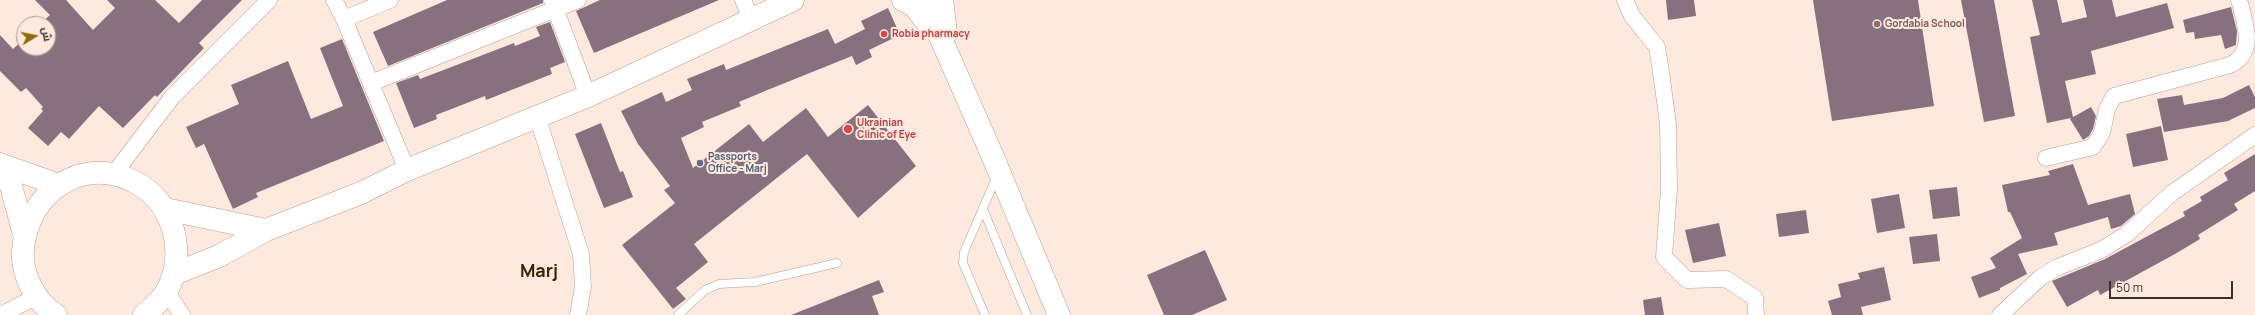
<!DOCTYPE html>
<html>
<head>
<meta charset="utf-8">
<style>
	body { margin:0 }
	#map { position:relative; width:2255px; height:315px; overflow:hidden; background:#fee9df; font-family:Manrope,Cairo,sans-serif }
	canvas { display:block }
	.north { position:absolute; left:16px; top:16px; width:40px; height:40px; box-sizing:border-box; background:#fee9df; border:1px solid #b09f97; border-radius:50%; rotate:80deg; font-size:11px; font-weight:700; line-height:16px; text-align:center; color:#3b312c }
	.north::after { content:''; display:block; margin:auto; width:14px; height:18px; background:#8f690e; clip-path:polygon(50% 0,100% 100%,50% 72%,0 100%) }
	.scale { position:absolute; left:2109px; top:281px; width:124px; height:18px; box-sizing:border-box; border:2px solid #3b312c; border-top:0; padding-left:5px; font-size:12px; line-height:14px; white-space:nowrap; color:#3b312c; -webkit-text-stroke:3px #fee9df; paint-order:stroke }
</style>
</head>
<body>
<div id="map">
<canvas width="2255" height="315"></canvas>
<div class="north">ش</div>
<div class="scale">50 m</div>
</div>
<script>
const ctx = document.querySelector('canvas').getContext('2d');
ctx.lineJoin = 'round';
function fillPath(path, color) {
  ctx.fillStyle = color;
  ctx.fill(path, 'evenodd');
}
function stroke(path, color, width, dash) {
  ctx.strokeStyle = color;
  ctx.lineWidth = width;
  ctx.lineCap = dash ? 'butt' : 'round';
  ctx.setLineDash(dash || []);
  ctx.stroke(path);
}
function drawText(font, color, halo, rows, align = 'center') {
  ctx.font = font + ' Manrope,sans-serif';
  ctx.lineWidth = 4;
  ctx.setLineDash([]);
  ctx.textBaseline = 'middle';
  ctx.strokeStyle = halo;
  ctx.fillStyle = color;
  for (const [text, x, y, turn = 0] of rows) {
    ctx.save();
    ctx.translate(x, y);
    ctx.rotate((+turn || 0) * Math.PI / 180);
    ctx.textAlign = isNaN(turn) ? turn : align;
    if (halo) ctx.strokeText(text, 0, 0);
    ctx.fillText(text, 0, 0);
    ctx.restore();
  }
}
fillPath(new Path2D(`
	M35,0H66L93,30L115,8L107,0H155L179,23L202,0H242L199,43L204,48L157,97L155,95L123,128L99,106L69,139L61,132L48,146L28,128L43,111L41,109L43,107L26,88L21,92L0,71V35L13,49L24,39V48H48V24H40L50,15Z
	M447,0H543V3L388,66L373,32Z
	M600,0H719L594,53L576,11Z
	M1666,0H1694L1696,16L1668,20Z
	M1813,0H1918L1934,106L1832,121Z
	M1961,0H1994L2015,116L1984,122Z
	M2032,0H2057L2062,23L2087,17L2083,0H2112L2116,17L2167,3L2174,28L2091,51L2096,74L2065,81L2073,117L2091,107L2096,116L2093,129L2089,136L2083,140L2070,119L2071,118L2047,123L2030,37L2040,35Z
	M2231,7L2237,31L2236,45L2225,49L2221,35L2195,39L2194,32L2186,33L2183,20Z
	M888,8L900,35L869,50L872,57L856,65L852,56L765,91L739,102L741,106L702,122L704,127L681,138L693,168L749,124L763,142L806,108L828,137L868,105L916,166L858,218L807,154L694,244L708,262L676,288L686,299L673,309L622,245L675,203L664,190L670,186L638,144L621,111L662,92L666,102L692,90L687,79L724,64L726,70L828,29L835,44L865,29L861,21Z
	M550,22L565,62L550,68L552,74L486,100L485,96L436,115L437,119L414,128L396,83L418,75L420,79L514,43L515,46L540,36L536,27Z
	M342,39L384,141L256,193L258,197L233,209L204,144L196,148L186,127L239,104L231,85L288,61L311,119L343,106L320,48Z
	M2249,85L2255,97V108L2228,121L2164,132L2157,99L2182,95L2184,105L2223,98Z
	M601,123L620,172L623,171L633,197L604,208L575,134Z
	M2161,126L2168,160L2133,167L2126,134Z
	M2255,154V191L2234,204L2238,210L2198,235L2200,239L2175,254L2100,295L2098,290L2067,307L2052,281L2105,259L2185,216L2183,212L2202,201L2200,197L2228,180L2224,173Z
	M2073,164L2088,205L2130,194L2135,214L2121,226L2111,229L2108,217L2054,233L2058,245L2018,254L2027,274L2000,288V290L1979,298L1971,277L1996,268L1990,258L2022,238L2010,212H2008L2002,185L2050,175L2048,171Z
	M1957,187L1960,216L1933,219L1929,190Z
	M1899,194L1905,228L1877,233L1871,199Z
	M1806,210L1809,233L1779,237L1776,214Z
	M1719,223L1726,256L1693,263L1685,230Z
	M1937,234L1940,261L1913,264L1909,237Z
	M1205,250L1227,300L1192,315H1164L1147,275Z
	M1884,267L1891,300L1861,307L1863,315H1832L1828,301L1841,297L1838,284L1860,279L1858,273Z
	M879,280L884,292L872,296L879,315H791Z
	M1661,297L1664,315H1645L1643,300Z`), '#87717f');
const service = new Path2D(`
	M983,209L1027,315
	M678,315L705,290L719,284L755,282L837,263
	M985,315L963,263L964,252L997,176`);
const minor = new Path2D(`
	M334,0L344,19L407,170
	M552,0L588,96
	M743,0L751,19
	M1625,0L1632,16L1657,47L1661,72L1668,124L1669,189L1664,257L1687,280L1726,279L1755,298L1756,315
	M344,19L390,0
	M371,83L578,0
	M537,116L581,254L583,287L578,315
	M2046,158L2093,147L2102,133L2107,109L2114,96L2230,65C2255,53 2247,28 2239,0
	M113,175L173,96L269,0
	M166,291L182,315
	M1,315L37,296
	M2000,315L2041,277L2058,267L2101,250L2127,234L2172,193L2255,135`);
const primary = new Path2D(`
	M903,0L915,7L929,25
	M924,0L993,157L1059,315
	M942,0L946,33
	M0,164L59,185
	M0,167L11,186L24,234
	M165,209L266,230
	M174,274L219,256L266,230L361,193L407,170L588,96L793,0
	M56,315C36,303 21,274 23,250C27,195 79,155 133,181C174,201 187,252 167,291C161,301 152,308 144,315`);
stroke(service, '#b69e93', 9);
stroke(minor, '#b69e93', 17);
stroke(primary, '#b69e93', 23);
stroke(service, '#fff', 8);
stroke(minor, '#fff', 16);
stroke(primary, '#fff', 22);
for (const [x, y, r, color] of [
	[1877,24,4,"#8d6e63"],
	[884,34,4,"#e0444e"],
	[848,129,5,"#e0444e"],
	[700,163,4,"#5c6f8a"]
]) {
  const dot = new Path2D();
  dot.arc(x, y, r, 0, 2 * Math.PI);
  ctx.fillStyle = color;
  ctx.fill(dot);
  stroke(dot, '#fee9df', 1.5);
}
drawText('bold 10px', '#785e54', '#fee9df', [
	["Gordabia School",1885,24]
], 'left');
drawText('bold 10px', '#be3a42', '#fee9df', [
	["Robia pharmacy",892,34],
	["Ukrainian",857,123],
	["Clinic of Eye",857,135]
], 'left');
drawText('bold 10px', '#4e5e75', '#fee9df', [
	["Passports",708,157],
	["Office - Marj",708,169]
], 'left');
drawText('bold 18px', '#372500', '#fee9df', [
	["Marj",539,272]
]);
</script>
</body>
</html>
